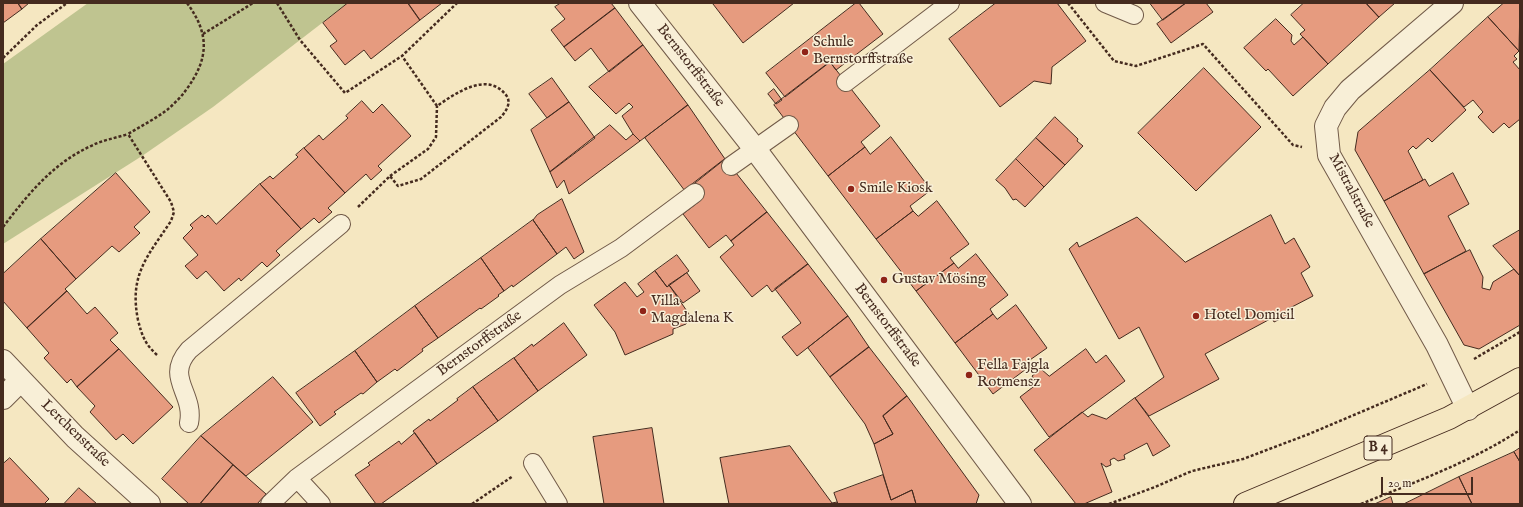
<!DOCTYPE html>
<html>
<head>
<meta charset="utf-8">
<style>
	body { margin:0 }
	#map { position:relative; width:1523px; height:507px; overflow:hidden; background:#f5e7c1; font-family:"IM FELL English",serif }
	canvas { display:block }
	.frame { position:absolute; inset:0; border:4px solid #452b1f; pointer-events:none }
	.scale { position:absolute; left:1381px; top:477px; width:92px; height:18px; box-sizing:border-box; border:2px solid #452b1f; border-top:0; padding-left:5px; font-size:12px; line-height:14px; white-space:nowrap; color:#452b1f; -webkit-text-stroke:3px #f8efd7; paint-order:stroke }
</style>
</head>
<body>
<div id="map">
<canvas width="1523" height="507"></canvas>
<div class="frame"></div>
<div class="scale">20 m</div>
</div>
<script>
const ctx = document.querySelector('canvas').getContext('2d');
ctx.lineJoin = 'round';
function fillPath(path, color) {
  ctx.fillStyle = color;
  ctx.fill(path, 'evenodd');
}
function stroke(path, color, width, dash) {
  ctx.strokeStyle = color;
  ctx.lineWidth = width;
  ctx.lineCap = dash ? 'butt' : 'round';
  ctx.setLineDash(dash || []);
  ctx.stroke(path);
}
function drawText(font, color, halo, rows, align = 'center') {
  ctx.font = font + ' "IM FELL English",serif';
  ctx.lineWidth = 3;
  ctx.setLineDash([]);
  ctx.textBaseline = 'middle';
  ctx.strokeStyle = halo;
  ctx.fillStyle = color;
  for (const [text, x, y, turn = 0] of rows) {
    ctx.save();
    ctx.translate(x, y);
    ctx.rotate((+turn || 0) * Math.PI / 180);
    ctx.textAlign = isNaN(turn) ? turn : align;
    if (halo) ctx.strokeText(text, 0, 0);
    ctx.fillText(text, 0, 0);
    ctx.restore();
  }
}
fillPath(new Path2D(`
	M88,3H348L213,107L142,156L3,244V64Z`), '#bfc490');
const building = new Path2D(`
	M3,3H18L22,9L3,23Z
	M18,3H29L22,9Z
	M348,3H408L420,20L371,59L364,50L345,65L330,46L337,41L323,23Z
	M408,3H442L420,20Z
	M561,3H611L615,8L564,47L551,30L565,19L555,7Z
	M715,3H794L743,43L713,4Z
	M856,3H859L883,34L836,70L830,62L785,97L766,73Z
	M996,3H1057L1086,41L1052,67L1051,84L1034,81L1000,107L949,39Z
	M1150,3H1186L1163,20Z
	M1186,3H1206L1213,12L1171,43L1157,24Z
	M1304,3H1366L1379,17L1328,64L1300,34L1305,30L1291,15Z
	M1366,3H1395L1379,17Z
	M1504,3H1520L1519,51L1488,17Z
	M615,8L643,45L609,72L591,48L575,61L564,47Z
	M1488,17L1519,51L1514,56L1517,59L1513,62L1520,70V119L1509,128L1504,123L1493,133L1478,117L1483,112L1473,100L1464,107L1430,70Z
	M1276,19L1292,35L1291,41L1294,45L1303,37L1328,64L1293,96L1268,69L1266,71L1244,48Z
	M643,45L688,105L640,141L633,134L622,116L633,107L629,103L616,114L589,87Z
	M830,62L880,126L861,142L865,147L828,176L774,105Z
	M1204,68L1261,127L1196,191L1138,133Z
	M1430,70L1466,110L1432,142L1428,138L1416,149L1413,146L1408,151L1423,180L1384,201L1355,150L1358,132Z
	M552,78L569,102L547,118L529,94Z
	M774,89L782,100L776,104L768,94Z
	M362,101L373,113L382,104L411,136L378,166L382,170L371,180L366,174L345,193L304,148L319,135L323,140L348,118L346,116Z
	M569,102L595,138L550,172L531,130Z
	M688,105L725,159L685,191L645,138Z
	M1055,117L1078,139L1077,141L1083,146L1065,165L1036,138Z
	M610,125L626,140L633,134L640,141L569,194L564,180L557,188L550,172Z
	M891,137L931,190L910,206L913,211L876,239L828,176L865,147L870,154Z
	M1036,138L1065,165L1044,187L1016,159Z
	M304,148L345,193L328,208L332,212L319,223L314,218L301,229L260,184L270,176L273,179L298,157L296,155Z
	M725,159L767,212L731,241L726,235L709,248L683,214L701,200L690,186Z
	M1016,159L1044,187L1025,207L1016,199L1013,200L1005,188L996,180Z
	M116,173L150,212L134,227L140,233L119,252L112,246L76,279L41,239Z
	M1453,173L1469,204L1448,216L1466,251L1424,274L1384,201L1425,179L1429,186Z
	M260,184L301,229L276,251L280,255L267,267L262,262L241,281L239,278L224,291L206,271L197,279L185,266L198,255L183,238L193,228L190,225L202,215L205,218L208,215L216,224Z
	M562,199L584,252L574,259L566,247L557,254L533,220L537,215Z
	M937,201L969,244L950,258L954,263L916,291L876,239L913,211L918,216Z
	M767,212L808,264L772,292L767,285L752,297L720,257L734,245L731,241Z
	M1271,215L1285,244L1294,238L1310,267L1301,273L1313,296L1288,309L1290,314L1274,322L1272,318L1205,354L1219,379L1149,416L1135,398L1164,377L1139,327L1119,339L1069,249L1077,242L1079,247L1137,217L1185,262Z
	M533,220L557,254L513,287L512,285L504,291L481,258Z
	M1520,230V276L1493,246Z
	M41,239L76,279L65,289L67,291L27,328L3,301V274Z
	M1470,250L1483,277L1482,288L1490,290L1493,282L1514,269L1520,276V325L1479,349L1464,345L1424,274Z
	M976,254L1008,295L990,309L993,314L955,343L916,291L954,263L958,268Z
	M677,255L689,271L667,287L655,271Z
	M481,258L504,291L498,295L499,296L481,309L480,308L438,338L415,306Z
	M808,264L848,316L797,356L782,337L801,323L775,289Z
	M655,271L667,287L669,285L691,317L686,324L673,329V334L625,355L615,332L594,305L625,282L637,297L644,292L638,284Z
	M687,273L700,291L683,303L669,285Z
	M67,291L87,314L95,307L118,333L110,340L119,349L77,387L71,379L67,383L44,358L49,353L27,328Z
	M1016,305L1047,348L1027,362L1030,366L993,394L955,343L993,314L997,319Z
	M415,306L438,338L422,349L423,351L397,371L395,369L377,382L355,351Z
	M848,316L869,347L830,377L808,348Z
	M564,323L587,355L538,391L514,358L532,344L533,346Z
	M869,347L907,396L883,416L893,434L874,444L865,424L830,377Z
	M119,349L173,407L133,444L123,434L116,440L90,412L95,406L77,387Z
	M1086,349L1096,363L1106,355L1125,381L1049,437L1020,397L1037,384L1032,376L1041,369L1049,376Z
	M355,351L377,382L363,394L361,393L334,412L336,414L320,426L296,393Z
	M514,358L538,391L498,421L473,387Z
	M273,377L313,422L246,476L201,436Z
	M473,387L498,421L437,464L413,431L429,419L430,421L458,400L457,399Z
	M907,396L979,495L976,504H916L912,490L891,500L874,444L893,434L883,416Z
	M1135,398L1170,446L1153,456L1147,443L1124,455L1125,459L1118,461L1114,458L1110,460L1111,465L1106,467L1101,463L1112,492L1084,504H1076L1034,450L1082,412L1088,417L1092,414L1106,419Z
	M652,428L664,504H604L593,437Z
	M415,433L437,464L381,504H376L355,475L370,465L368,463L399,441L401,444Z
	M201,436L233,465L200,504H189L162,479Z
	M790,446L832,503L837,502L838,504H729L720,458Z
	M1520,448V462L1514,452Z
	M1514,452L1520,462V504H1472L1459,477Z
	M10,458L49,499L44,504H3V464Z
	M233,465L266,494L257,504H200Z
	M883,475L891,500L912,490L916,504H838L834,493Z
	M1459,477L1472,504H1404Z
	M79,488L97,504H64Z
	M1391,497L1393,504H1375Z`);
fillPath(building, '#e69b7f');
stroke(building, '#452b1f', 1);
const service = new Path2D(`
	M1105,3L1134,15
	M846,82L950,3
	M731,166L789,125
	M189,423C195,393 164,378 189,350L341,224
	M533,463L558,504
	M297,478L321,504
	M270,504L297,478L560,285L621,248L695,193`);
const minor = new Path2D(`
	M640,3L755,149L1020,504
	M1452,3L1350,90L1335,108L1326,126L1329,155L1437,345L1468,409
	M3,361L75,437L149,504
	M3,398L21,380`);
const primary = new Path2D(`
	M1245,504L1449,418L1520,379`);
stroke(service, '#715a48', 20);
stroke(minor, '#715a48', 24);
stroke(primary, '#452b1f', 24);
stroke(new Path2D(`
	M277,3L300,40L345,93L402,56
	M1068,3L1114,61L1136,66L1203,44L1293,145L1302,147
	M203,34L253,3
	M3,58L37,25L67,3
	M390,176L428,149L436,137L437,106
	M358,207L390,176L398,186L421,179L501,117C506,111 512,103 506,95C487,71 456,93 437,106L402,56L457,3
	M3,227C29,193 53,163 93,145C103,140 116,138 128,134
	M157,355C145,344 142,336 138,320C129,275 147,257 171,221L174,212L171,202L128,134C141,126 155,119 167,110C174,104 181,97 186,90C209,59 210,34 187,3
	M1474,359L1520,332
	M472,504L513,476
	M1109,504L1155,487L1192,471L1243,459L1309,434L1427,384
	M1361,504C1415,482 1471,462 1520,430`), '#452b1f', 2.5, [3, 2]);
stroke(service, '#f8efd7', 18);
stroke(minor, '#f8efd7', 22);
stroke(primary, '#f5e7c1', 22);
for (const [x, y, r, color] of [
	[805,52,4,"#8f2418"],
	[851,189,4,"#8f2418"],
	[884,280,4,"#8f2418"],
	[643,311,4,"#8f2418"],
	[1196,316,4,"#8f2418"],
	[969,375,4,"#8f2418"]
]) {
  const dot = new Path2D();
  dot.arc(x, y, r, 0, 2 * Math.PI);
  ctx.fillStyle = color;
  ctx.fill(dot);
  stroke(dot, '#f8efd7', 1.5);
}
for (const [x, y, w] of [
	[1378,448,28]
]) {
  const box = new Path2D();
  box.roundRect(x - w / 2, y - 12, w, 24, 3);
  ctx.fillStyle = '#f8efd7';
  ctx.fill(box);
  stroke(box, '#452b1f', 1);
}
drawText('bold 14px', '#452b1f', null, [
	["B 4",1378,448]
]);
drawText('15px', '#452b1f', '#f8efd7', [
	["Schule",813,43],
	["Bernstorffstraße",813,60],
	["Smile Kiosk",859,189],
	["Gustav Mösing",892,280],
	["Villa",651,302],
	["Magdalena K",651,319],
	["Hotel Domicil",1204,316],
	["Fella Fajgla",977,366],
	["Rotmensz",977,383]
], 'left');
drawText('15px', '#452b1f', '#f8efd7', [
	["Bernstorffstraße",690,66,52],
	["Mistralstraße",1351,191,62],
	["Bernstorffstraße",887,326,53],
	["Bernstorffstraße",480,344,-36],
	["Lerchenstraße",75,434,44]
]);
</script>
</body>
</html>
